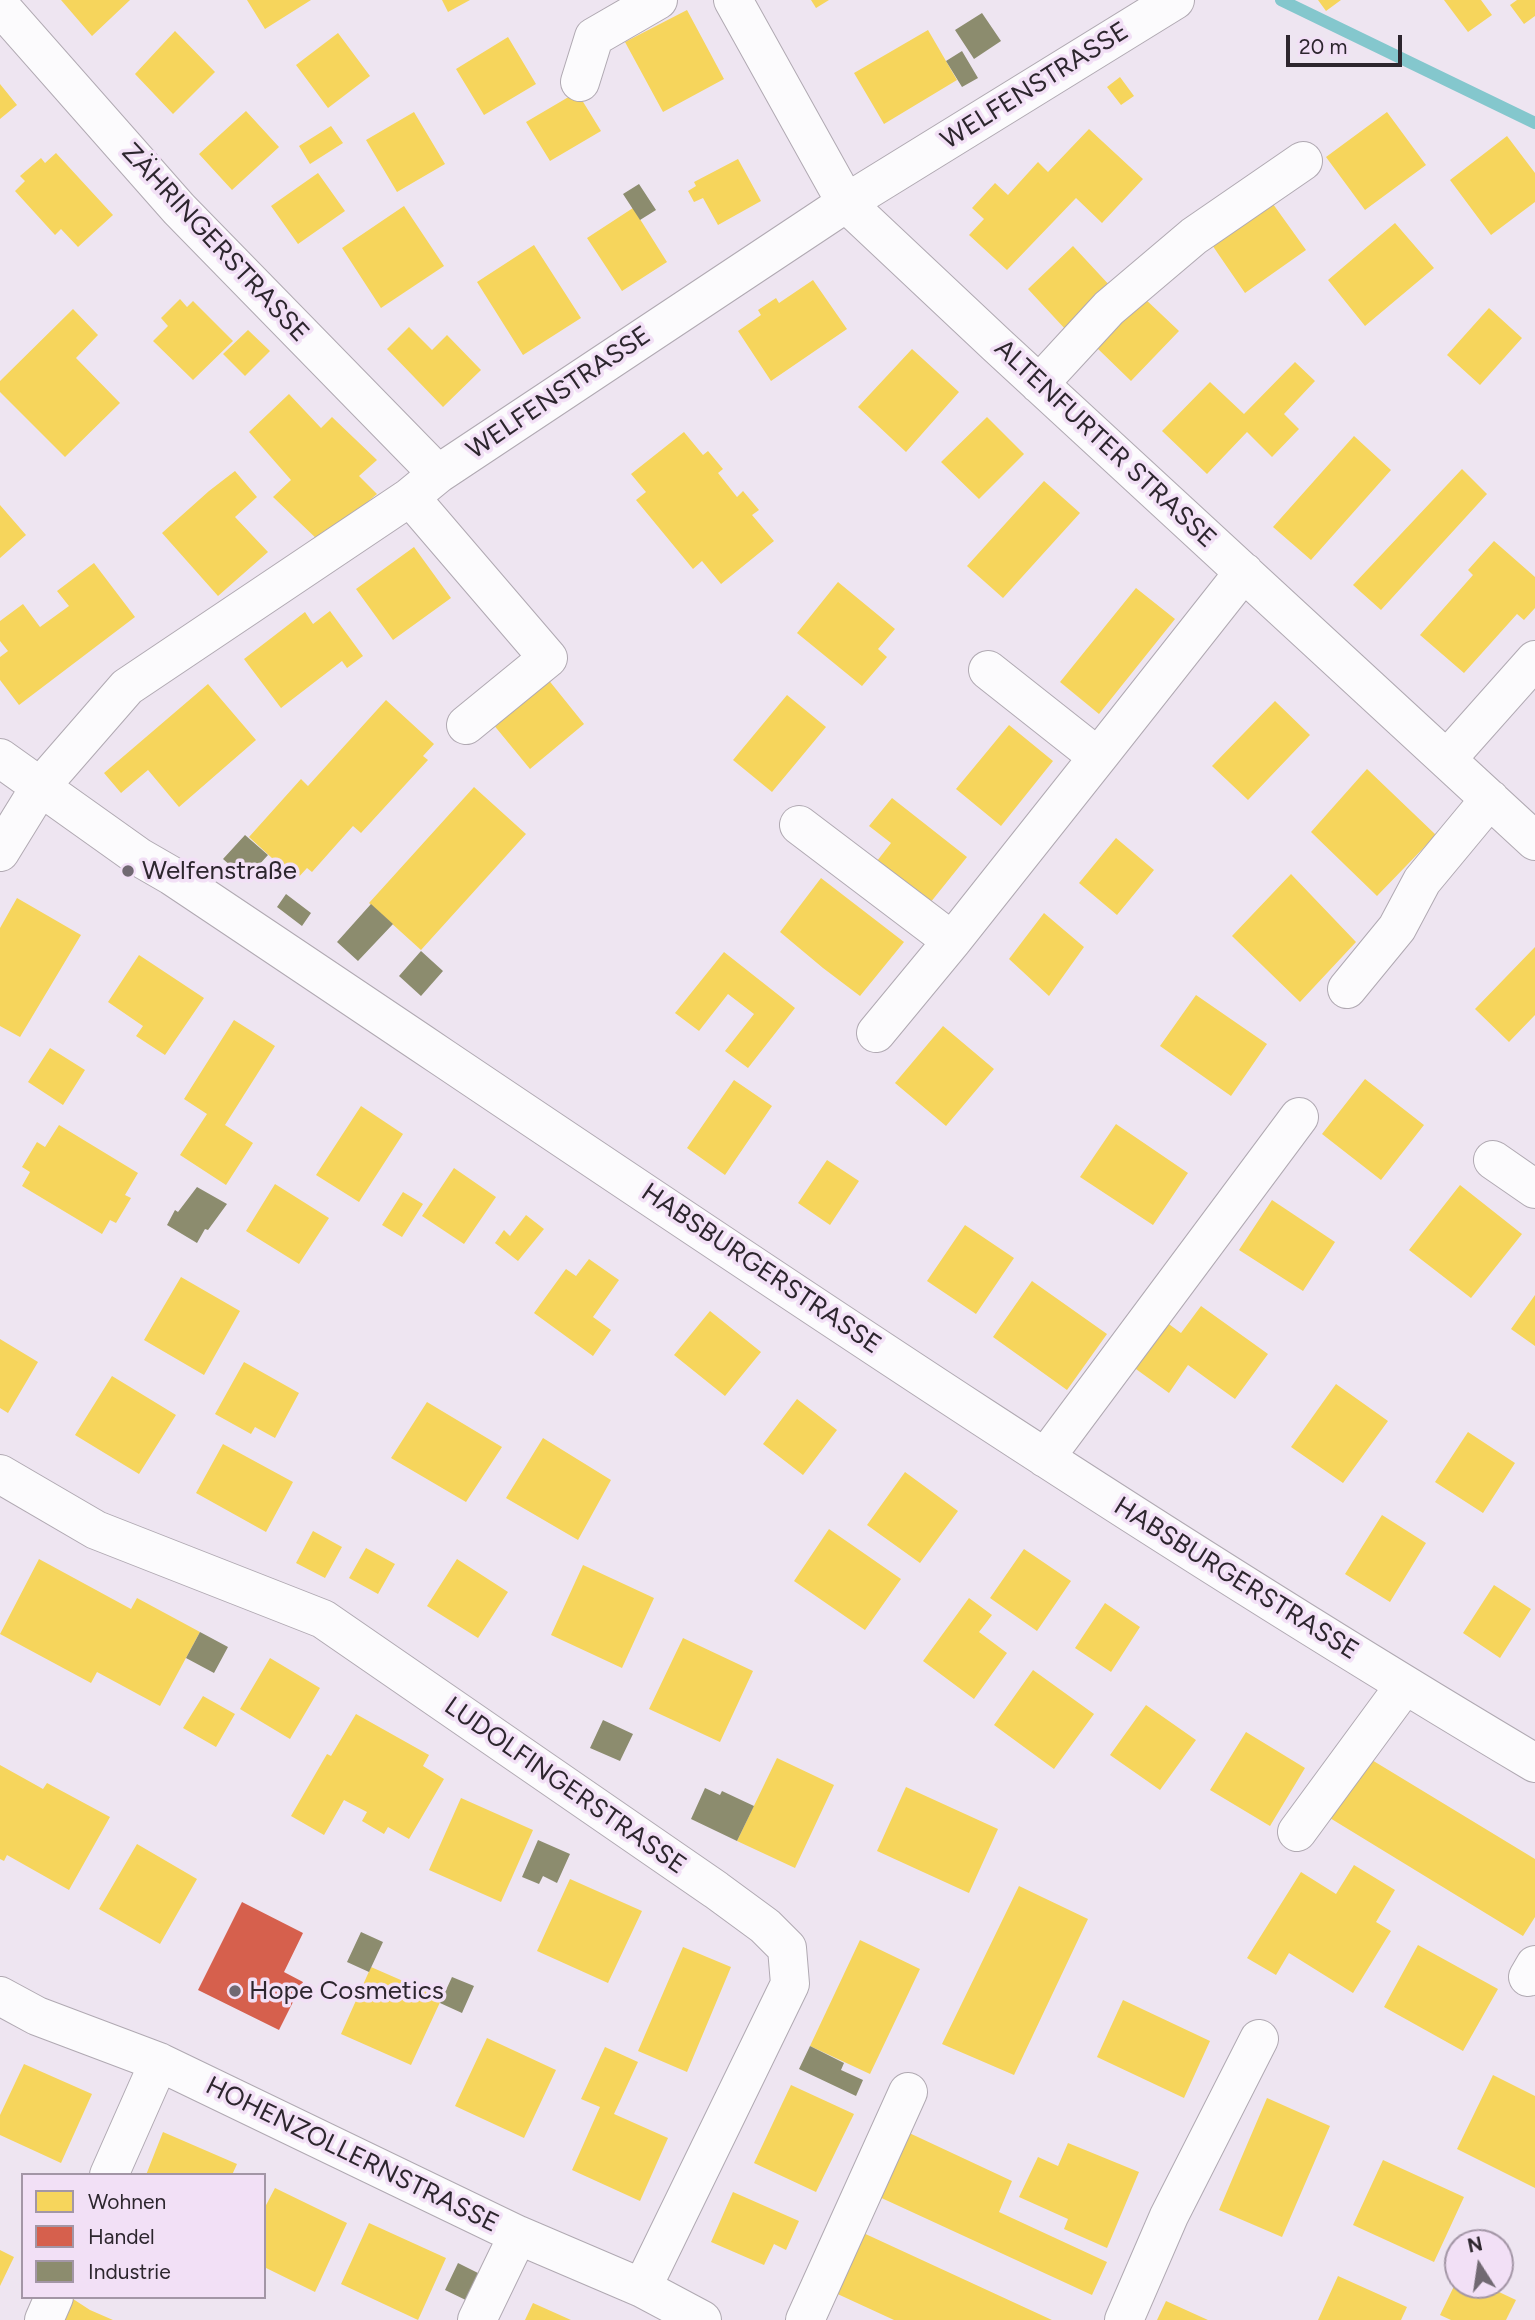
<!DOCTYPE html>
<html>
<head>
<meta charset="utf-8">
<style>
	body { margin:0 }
	#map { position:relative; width:1535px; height:2320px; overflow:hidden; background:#eee5f1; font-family:Figtree,sans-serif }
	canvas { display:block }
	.legend { position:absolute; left:21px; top:2173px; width:245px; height:126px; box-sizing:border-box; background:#f2e0f6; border:2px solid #a396a6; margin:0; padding:9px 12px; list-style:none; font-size:21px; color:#2d262e }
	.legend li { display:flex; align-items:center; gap:14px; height:35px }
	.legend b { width:35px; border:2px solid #a396a6 }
	.north { position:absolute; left:1444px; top:2229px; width:70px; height:70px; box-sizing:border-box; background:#f2e0f6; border:2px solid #a396a6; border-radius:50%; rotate:348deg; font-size:19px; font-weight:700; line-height:28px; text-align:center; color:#2d262e }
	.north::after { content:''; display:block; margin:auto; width:24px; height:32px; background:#716972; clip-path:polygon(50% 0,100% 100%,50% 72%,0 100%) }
	.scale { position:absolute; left:1286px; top:35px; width:116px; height:32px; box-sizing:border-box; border:4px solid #2d262e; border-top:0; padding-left:9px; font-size:21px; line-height:24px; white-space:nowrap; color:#2d262e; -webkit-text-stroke:5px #f2e0f6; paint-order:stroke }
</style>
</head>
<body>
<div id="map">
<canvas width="1535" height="2320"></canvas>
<ul class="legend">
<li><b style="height:19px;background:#f6d55c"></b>Wohnen</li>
<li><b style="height:19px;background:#d6604d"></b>Handel</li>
<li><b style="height:19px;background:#8c8c6e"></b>Industrie</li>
</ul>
<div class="north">N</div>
<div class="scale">20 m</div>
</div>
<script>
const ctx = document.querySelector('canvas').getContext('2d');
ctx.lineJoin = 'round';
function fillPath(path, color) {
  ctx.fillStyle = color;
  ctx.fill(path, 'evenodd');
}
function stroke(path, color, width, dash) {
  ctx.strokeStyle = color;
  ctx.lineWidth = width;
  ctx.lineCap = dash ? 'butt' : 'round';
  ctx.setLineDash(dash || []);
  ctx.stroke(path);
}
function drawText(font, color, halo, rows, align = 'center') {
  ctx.font = font + ' Figtree,sans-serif';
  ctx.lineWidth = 7;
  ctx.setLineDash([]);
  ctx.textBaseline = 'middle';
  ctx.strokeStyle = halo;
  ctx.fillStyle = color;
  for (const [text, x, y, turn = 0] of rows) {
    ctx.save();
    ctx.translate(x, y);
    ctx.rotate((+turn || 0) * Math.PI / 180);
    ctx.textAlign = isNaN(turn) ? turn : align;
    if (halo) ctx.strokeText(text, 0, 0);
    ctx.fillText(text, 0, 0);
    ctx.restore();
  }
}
fillPath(new Path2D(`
	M61,0H130L92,36Z
	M247,0H311L265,29Z
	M442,0H470L448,12Z
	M811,0H829L816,8Z
	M1318,0H1341L1326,11Z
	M1444,0H1481L1492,15L1468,32Z
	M1517,0H1535V16L1524,24L1510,5Z
	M687,10L724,79L663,112L625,42Z
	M928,30L957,80L884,124L854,73Z
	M175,31L215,72L173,114L135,74Z
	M338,33L370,76L328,108L296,65Z
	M508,37L536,84L484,115L456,69Z
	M1120,77L1134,96L1121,105L1107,87Z
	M0,84L17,105L0,119Z
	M577,92L601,131L550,161L526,122Z
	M246,111L279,147L232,190L199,154Z
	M414,112L445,164L397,192L366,140Z
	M1387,112L1426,165L1365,210L1326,157Z
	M331,126L343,143L310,164L299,146Z
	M1089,129L1143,179L1102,223L1076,198L1007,270L969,235L984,219L972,208L995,183L1008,195L1038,162L1048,172Z
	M1507,136L1535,173V202L1491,235L1450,180Z
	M56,153L113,215L78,247L61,229L55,235L15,191L25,181L20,176L41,158L45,163Z
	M738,159L761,201L718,225L703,198L694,202L688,191L696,186L694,182Z
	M318,173L345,211L298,244L271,206Z
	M1268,197L1306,250L1245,293L1208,239Z
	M404,206L444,266L381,308L342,248Z
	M633,208L667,262L622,291L587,238Z
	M1395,223L1434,268L1365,326L1328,280Z
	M534,245L581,318L523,355L477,282Z
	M1073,246L1112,288L1066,330L1028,289Z
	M813,280L847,329L771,381L738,331L761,315L758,310L776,298L779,303Z
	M1143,297L1179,331L1131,381L1096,347Z
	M180,299L187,307L193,301L233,341L193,380L153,341L168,326L161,318Z
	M1489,308L1522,338L1480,385L1447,355Z
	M73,309L98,335L76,358L120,403L65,457L0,392V381Z
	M409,327L432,350L447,335L481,370L443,407L387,349Z
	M248,330L270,351L245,376L223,354Z
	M912,349L959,392L906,452L858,407Z
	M1295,362L1315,381L1284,414L1299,429L1272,457L1247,432L1207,474L1162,431L1210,382L1244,414Z
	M289,394L321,428L332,417L377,460L359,476L377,494L320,542L273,497L291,480L249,432Z
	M987,417L1024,454L979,499L941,462Z
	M684,432L703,455L708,451L723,469L718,473L737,497L743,491L759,510L752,515L774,541L721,584L702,561L693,569L636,500L646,492L631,474Z
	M1354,436L1391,470L1311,560L1273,527Z
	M1462,469L1487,494L1381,610L1353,585Z
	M235,471L257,497L235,517L268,552L218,596L162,533L209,491Z
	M1044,481L1080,513L1003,598L967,566Z
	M0,505L26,535L0,558Z
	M1494,541L1535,577V608L1524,620L1517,614L1464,673L1420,635L1473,575L1468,570Z
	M414,547L451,598L393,640L356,589Z
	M94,563L135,617L19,705L0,680V657L8,651L0,641V621L23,604L40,627L69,606L57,591Z
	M838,582L895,629L878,649L887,657L862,686L797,633Z
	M1136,588L1175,619L1099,714L1060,682Z
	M330,611L363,656L347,668L342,661L281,708L244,659L305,612L313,624Z
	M543,673L584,724L530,769L488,718Z
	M208,684L256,740L179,807L148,770L121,793L104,773Z
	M787,695L826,727L772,792L733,760Z
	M386,700L434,744L423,756L428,760L361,833L353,826L312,872L307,868L296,880L249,837L301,779L308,786Z
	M1275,701L1310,735L1248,800L1212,766Z
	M1009,725L1053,761L1001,826L956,789Z
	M1367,769L1436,835L1377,896L1311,832Z
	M474,787L526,834L421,950L369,903Z
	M892,798L967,857L930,903L877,861L891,843L869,826Z
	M1116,838L1154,870L1117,915L1079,883Z
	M1291,874L1356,942L1300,1002L1232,936Z
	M821,878L904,942L860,996L823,968L780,932Z
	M17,898L81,935L20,1037L0,1026V928Z
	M1044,913L1084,947L1049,996L1009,959Z
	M1535,947V1015L1509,1042L1475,1009Z
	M724,952L795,1008L748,1068L725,1051L754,1014L728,994L699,1031L675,1013Z
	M139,955L204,998L165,1055L136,1036L143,1026L108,1002Z
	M1196,995L1267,1044L1231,1096L1160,1046Z
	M234,1020L275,1046L225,1125L253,1143L226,1185L180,1155L207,1114L184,1099Z
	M943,1026L994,1069L946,1126L895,1083Z
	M50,1048L85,1070L63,1105L28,1082Z
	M1365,1079L1424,1125L1381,1180L1322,1134Z
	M734,1080L772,1106L725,1175L687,1148Z
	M361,1106L403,1134L359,1202L316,1175Z
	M1116,1124L1188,1173L1153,1225L1080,1177Z
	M59,1125L138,1173L125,1195L131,1198L116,1223L110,1220L102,1234L22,1186L30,1172L22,1167L37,1142L45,1147Z
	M827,1160L859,1181L830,1225L798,1203Z
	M454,1168L496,1197L464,1244L422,1216Z
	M275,1184L329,1218L299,1264L246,1231Z
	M1460,1185L1522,1234L1471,1298L1409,1250Z
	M403,1192L423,1204L402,1237L382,1225Z
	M1272,1200L1335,1242L1303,1291L1239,1250Z
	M526,1215L544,1229L518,1261L495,1243L504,1230L510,1236Z
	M965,1225L1014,1258L976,1314L927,1281Z
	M589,1259L619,1280L593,1317L611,1330L593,1356L534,1313L566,1269L576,1276Z
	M181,1277L240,1311L204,1375L144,1340Z
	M1032,1281L1107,1334L1067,1390L993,1337Z
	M1535,1295V1346L1511,1329Z
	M1201,1306L1268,1354L1235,1399L1188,1365L1169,1393L1129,1364L1162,1319L1181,1333Z
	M710,1311L761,1352L725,1396L674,1355Z
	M0,1339L38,1362L8,1413L0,1408Z
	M244,1362L299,1393L275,1438L255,1427L251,1434L215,1414Z
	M112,1376L176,1415L139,1474L75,1435Z
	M1336,1384L1388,1421L1343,1483L1291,1447Z
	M797,1399L837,1430L803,1475L763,1444Z
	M427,1402L502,1447L466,1502L391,1458Z
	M1468,1432L1515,1463L1483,1513L1435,1482Z
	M543,1438L611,1480L578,1540L506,1498Z
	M223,1444L293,1482L266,1532L196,1493Z
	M905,1472L958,1511L920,1563L867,1525Z
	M1382,1515L1426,1543L1390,1602L1345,1574Z
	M829,1529L901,1579L865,1630L794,1581Z
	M313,1531L342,1547L325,1578L296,1563Z
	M366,1548L395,1564L378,1594L349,1578Z
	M1024,1549L1071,1581L1037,1631L990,1598Z
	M39,1559L131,1609L137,1598L200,1632L160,1706L97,1672L91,1683L0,1634Z
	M457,1559L508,1592L478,1638L427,1606Z
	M583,1565L654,1598L622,1668L551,1635Z
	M1494,1585L1531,1609L1500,1658L1463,1633Z
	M969,1598L992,1615L979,1632L1007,1653L974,1699L923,1661Z
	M1105,1603L1140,1627L1111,1672L1075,1648Z
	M683,1638L753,1671L720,1742L649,1709Z
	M270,1658L320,1688L290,1739L240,1709Z
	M1033,1670L1094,1714L1054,1769L994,1725Z
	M203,1696L235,1714L216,1747L183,1728Z
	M1146,1705L1196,1740L1160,1790L1110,1755Z
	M356,1714L429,1755L423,1766L444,1779L409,1839L388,1827L384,1834L362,1821L367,1812L344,1800L324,1835L291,1816L327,1754L331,1756Z
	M1246,1732L1305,1768L1270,1826L1210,1790Z
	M1362,1754L1535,1859V1917L1523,1936L1325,1815Z
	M777,1758L834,1785L795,1868L737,1841Z
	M0,1765L43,1789L47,1783L110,1817L69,1890L7,1855L4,1861L0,1859Z
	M906,1787L998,1829L969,1893L877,1851Z
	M461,1798L533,1830L501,1902L429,1870Z
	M137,1844L197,1879L160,1944L99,1909Z
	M1354,1865L1395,1890L1376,1922L1391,1931L1353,1993L1289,1953L1276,1975L1247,1958L1301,1872L1336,1894Z
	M570,1879L642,1911L608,1983L537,1951Z
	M1019,1886L1088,1919L1014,2075L942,2044Z
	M860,1940L920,1969L870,2074L810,2046Z
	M1418,1945L1498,1989L1463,2051L1384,2007Z
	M683,1947L731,1967L687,2072L638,2051Z
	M371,1967L442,1998L411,2065L341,2034Z
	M1123,2000L1210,2041L1184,2098L1097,2057Z
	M487,2038L556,2070L524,2138L455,2106Z
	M605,2047L638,2062L614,2114L668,2138L640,2201L572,2170L600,2107L581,2099Z
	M24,2064L92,2094L61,2163L0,2135V2115Z
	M1493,2075L1535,2096V2188L1457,2149Z
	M791,2085L854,2114L816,2192L754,2163Z
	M1267,2098L1330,2126L1282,2237L1219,2210Z
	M905,2131L1012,2181L999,2212L1107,2262L1092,2295L875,2195Z
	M163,2132L237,2164L232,2175H146Z
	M1068,2143L1139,2172L1107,2248L1064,2229L1068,2219L1019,2197L1038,2157L1058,2166Z
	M1383,2160L1464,2197L1434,2262L1353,2225Z
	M275,2188L347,2223L315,2292L264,2267V2209Z
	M733,2192L799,2221L786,2250L774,2244L764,2265L711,2242Z
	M369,2223L446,2258L418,2320L341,2284Z
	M859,2231L1052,2320H894L831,2291Z
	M0,2250L14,2257L0,2286Z
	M1338,2276L1407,2307L1401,2320H1318Z
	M1458,2278V2285H1484L1516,2300L1506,2320H1451L1440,2315Z
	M70,2297L90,2310L113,2320H55Z
	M1166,2301L1208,2320H1157Z
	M533,2303L571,2320H525Z`), '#f6d55c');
fillPath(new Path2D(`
	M242,1902L303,1933L284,1972L303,1982L279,2030L198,1990Z`), '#d6604d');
fillPath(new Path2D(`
	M982,13L1001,41L974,59L955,30Z
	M962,51L978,78L962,87L946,61Z
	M639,184L656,210L640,220L623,194Z
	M245,835L268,855L246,879L223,859Z
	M286,894L311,913L302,926L277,907Z
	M371,904L393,924L358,961L337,942Z
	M421,951L443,971L421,996L399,976Z
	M197,1187L227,1204L208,1230L205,1229L197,1243L167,1225L175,1210L178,1212Z
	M200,1632L228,1647L214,1673L186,1658Z
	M603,1720L633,1734L620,1761L590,1748Z
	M705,1788L720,1795L722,1791L754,1806L737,1841L691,1819Z
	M538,1840L570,1854L557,1883L543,1876L539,1884L522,1877Z
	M361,1932L383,1942L369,1972L347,1962Z
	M452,1977L474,1986L462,2013L440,2003Z
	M810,2046L844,2063L841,2070L863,2080L856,2096L799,2069Z
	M458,2263L486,2277L474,2304L445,2290Z`), '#8c8c6e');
stroke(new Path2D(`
	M1281,0L1535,123`), '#84c7cd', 12);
const minor = new Path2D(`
	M733,0L846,203L997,345L1535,841
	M0,6L179,209L438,474
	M580,82L594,37L658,0
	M1039,384L1109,308L1194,236L1303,161
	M410,497L548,658L466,725
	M1098,757L1244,572
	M0,758L139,857L172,876C623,1177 1069,1486 1535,1763
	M1447,759L1535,660
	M799,825L952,941
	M0,852L40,787L127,687L410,497L438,474L846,203L1175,0
	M1347,989L1397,928L1422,881L1490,799
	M876,1033L952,941L1098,757L988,670
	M1493,1160L1535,1189
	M1045,1458L1299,1117
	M0,1474L96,1530L323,1619L716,1890L765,1926L787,1948L790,1984L642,2288
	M1297,1832L1405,1685
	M1528,1977L1535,1965
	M0,1996L37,2016L159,2062L518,2235L642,2288L702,2320
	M109,2175L159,2062
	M44,2320L54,2297
	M477,2320L518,2235
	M805,2320L908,2092
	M1124,2320L1169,2216L1259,2039`);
stroke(minor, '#b0a9b2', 40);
stroke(minor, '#fcfbfd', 38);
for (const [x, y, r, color] of [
	[128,871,7,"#716972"],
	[235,1991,7,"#716972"]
]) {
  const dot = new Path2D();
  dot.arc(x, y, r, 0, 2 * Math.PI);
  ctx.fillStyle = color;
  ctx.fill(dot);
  stroke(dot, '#f2e0f6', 2.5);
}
drawText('26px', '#2d262e', '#f2e0f6', [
	["WELFENSTRASSE",1035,86,-32],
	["ZÄHRINGERSTRASSE",215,243,47],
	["WELFENSTRASSE",559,393,-34],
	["ALTENFURTER STRASSE",1105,444,43],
	["HABSBURGERSTRASSE",761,1269,34],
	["HABSBURGERSTRASSE",1236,1579,32],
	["LUDOLFINGERSTRASSE",565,1786,35],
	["HOHENZOLLERNSTRASSE",352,2155,26]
]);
drawText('26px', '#2d262e', '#f2e0f6', [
	["Welfenstraße",142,871],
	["Hope Cosmetics",249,1991]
], 'left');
</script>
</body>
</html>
